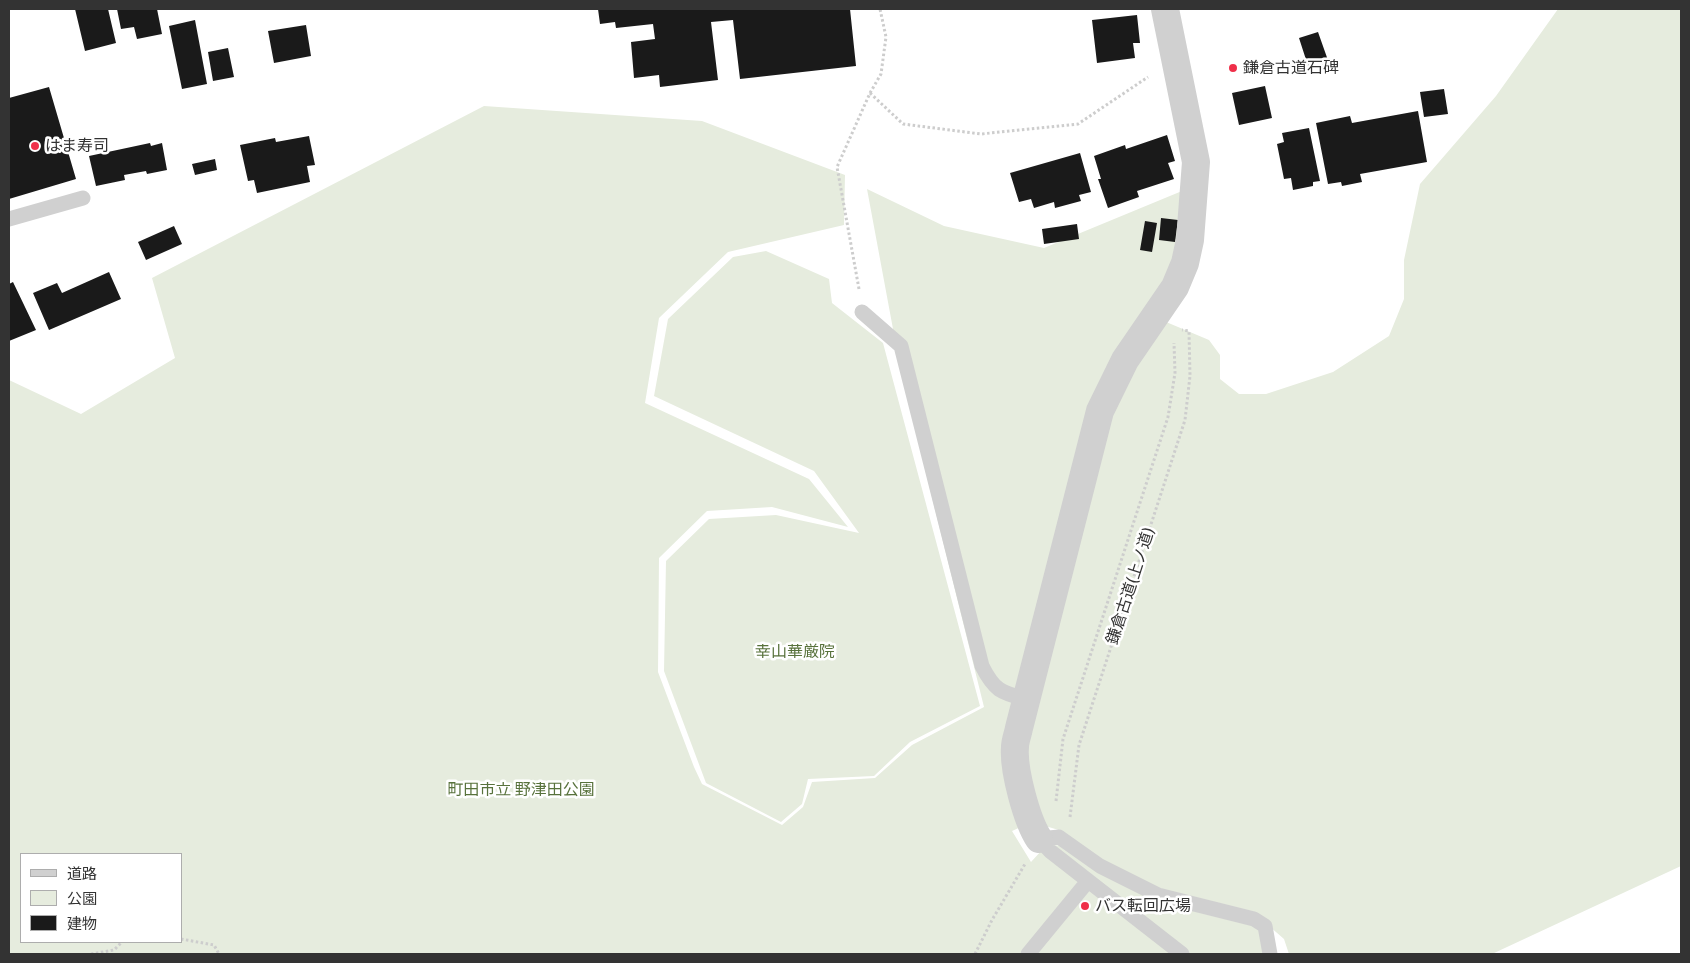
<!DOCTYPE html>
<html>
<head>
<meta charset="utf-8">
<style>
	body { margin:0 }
	#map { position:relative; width:1690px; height:963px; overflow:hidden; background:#fff; font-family:Cabin,"Noto Sans JP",sans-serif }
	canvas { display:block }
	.frame { position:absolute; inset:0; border:10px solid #333; pointer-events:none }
	.legend { position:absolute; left:20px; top:853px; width:162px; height:90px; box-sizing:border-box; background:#fff; border:1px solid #adadad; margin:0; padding:6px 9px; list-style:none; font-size:15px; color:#333 }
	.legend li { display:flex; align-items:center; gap:10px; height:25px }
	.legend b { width:25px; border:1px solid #adadad }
</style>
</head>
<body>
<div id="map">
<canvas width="1690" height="963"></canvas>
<div class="frame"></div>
<ul class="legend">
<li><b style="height:6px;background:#d0d0d0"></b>道路</li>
<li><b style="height:14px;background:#e6ecde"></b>公園</li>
<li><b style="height:14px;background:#1a1a1a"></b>建物</li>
</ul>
</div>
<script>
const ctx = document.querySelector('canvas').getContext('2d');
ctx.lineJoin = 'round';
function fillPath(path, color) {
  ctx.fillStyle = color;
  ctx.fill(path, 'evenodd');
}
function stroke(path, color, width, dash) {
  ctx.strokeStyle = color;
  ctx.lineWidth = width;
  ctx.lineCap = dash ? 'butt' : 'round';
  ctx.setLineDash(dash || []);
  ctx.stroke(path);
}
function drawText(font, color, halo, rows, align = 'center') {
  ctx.font = font + ' Cabin,"Noto Sans JP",sans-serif';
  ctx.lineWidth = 5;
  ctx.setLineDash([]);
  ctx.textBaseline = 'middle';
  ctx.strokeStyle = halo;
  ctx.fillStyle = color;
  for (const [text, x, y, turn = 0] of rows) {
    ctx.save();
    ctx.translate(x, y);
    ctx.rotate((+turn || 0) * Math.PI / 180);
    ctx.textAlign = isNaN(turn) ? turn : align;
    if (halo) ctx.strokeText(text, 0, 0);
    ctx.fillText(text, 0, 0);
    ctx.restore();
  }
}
fillPath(new Path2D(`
	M1558,9H1681V866L1492,954H1289L1284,939L1253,912L1165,890L1120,874L1062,831L1032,822L1012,831L1031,862L1042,850L1052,845L1066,846L1097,870L1253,924L1261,929L1265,954H9V380L81,414L175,358L152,278L484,106L702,121L845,175L844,225L728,252L659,318L645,403L809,479L848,527L772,507L707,511L659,558L658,672L694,767L702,784L782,825L803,807L812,782L875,778L912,745L984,707L901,372L867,189L944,226L1044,248L1182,191L1179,239L1159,319L1209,340L1220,355V379L1239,394H1266L1333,372L1389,336L1404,299V260L1420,184L1496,96ZM21,854H181V942H21Z
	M766,251L829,279L832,303L883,343L980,706L910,742L874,776L808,779L802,804L781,822L706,783L664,671L666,561L709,519L776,515L859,533L814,471L654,396L668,319L733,257Z`), '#e6ecde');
fillPath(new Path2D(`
	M75,9H108L116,43L85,51Z
	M117,9H157L162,34L137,39L134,27L121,29Z
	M598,9H850L856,66L740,79L733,20L711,22L718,80L660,87L659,75L634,78L631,42L655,39L653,24L616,28L615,22L600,24Z
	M1137,15L1140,43H1133L1135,58L1097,63L1092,20Z
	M195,20L207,84L182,89L169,26Z
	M306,25L311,56L274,63L268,31Z
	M1318,32L1330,66L1310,72L1299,38Z
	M228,48L234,77L213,81L208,52Z
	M1265,86L1272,118L1239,125L1232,93Z
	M49,87L76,179L9,199V98Z
	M1444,89L1448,114L1424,117L1420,92Z
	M1418,111L1427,162L1360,174L1362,182L1342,186L1341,182L1328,184L1316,123L1350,116L1352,123Z
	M1309,128L1320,181L1313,182V186L1293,190L1291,178L1284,179L1277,144L1284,142L1282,133Z
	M1167,135L1175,161L1168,163L1174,179L1137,191L1139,197L1108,208L1098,179H1101L1094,156L1125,145L1126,149Z
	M309,136L315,165L307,166L310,182L257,193L254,180L248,181L240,145L275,138L276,142Z
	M150,143L151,146L162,143L167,170L147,174L146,171L124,175L125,180L96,186L89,156Z
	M1080,153L1091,192L1079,195L1081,201L1055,208L1054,202L1034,208L1031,199L1019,202L1010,173Z
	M215,159L217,170L195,175L192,164Z
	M1161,218L1178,220L1175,242L1159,240Z
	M1145,221L1157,223L1152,252L1140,250Z
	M1077,224L1079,239L1044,244L1042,229Z
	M174,226L182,244L146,260L138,242Z
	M109,272L121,299L49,330L33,293L57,283L62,293Z
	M13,282L36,330L9,341V284Z`), '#1a1a1a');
stroke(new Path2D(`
	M870,93L903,124L981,134L1078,124L1148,77
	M859,289L837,167L870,93L881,74L886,37L880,9
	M1056,801L1063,739L1168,417L1175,373L1174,343
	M1070,817L1079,745L1185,420L1190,376L1189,331L1182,330
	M181,939L214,945L219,954
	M91,954L114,950L122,942
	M975,954L992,920L1025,864`), '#cdcdcd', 3, [2.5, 2.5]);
stroke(new Path2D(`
	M9,219L83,198
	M862,312L901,346L982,666C994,690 1001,693 1026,699
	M1039,839L1059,837L1100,866L1158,895L1254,919L1265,926L1270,954
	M1039,839L1050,851L1182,954
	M1028,954L1088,881`), '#d0d0d0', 15);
stroke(new Path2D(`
	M1039,839C1027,821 1013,770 1015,747C1015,741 1018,734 1019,728L1100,411L1125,360L1175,287L1185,263L1190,240L1196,162L1165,9`), '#d0d0d0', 28);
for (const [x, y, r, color] of [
	[1233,68,5,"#ef2f49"],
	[35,146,5,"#ef2f49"],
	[1085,906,5,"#ef2f49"]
]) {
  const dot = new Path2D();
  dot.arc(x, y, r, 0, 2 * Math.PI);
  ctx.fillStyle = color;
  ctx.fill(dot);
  stroke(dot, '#fff', 2);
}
drawText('16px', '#333', '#fff', [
	["鎌倉古道石碑",1243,68],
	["はま寿司",45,146],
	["バス転回広場",1095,906]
], 'left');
drawText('16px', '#333', '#fff', [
	["鎌倉古道(上ノ道)",1131,586,-72]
]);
drawText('16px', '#58723c', '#fff', [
	["幸山華厳院",795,652],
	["町田市立 野津田公園",521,790]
]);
</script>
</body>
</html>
